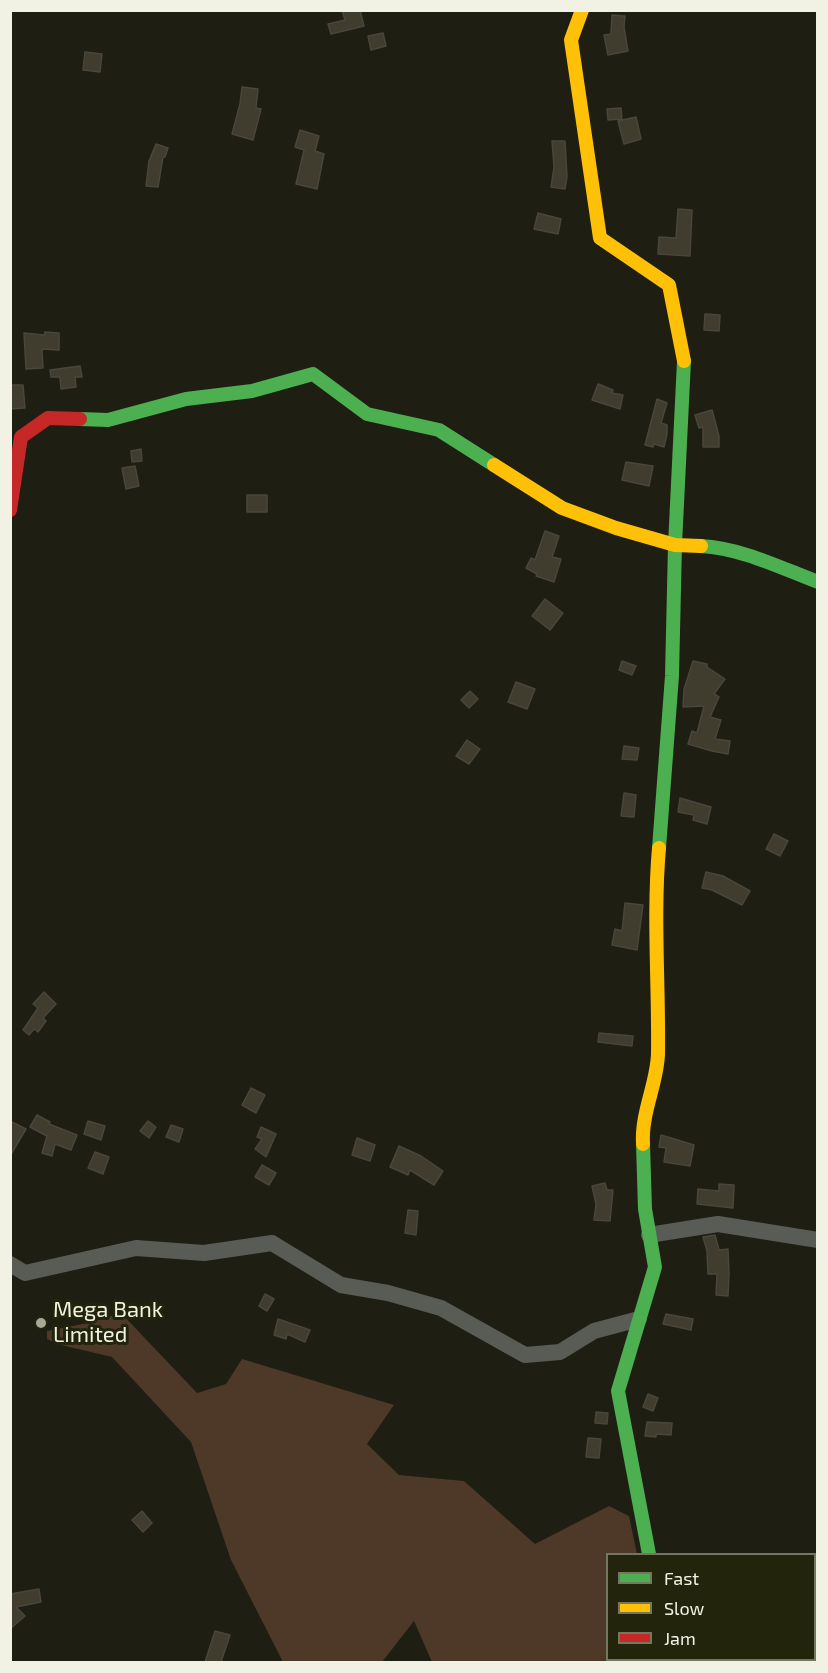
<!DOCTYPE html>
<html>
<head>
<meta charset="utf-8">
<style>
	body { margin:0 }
	#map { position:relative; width:828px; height:1673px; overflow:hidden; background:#1e1e12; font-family:"Exo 2",sans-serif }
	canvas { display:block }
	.frame { position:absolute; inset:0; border:12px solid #f1f2e3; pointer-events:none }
	.legend { position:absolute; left:606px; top:1553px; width:210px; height:108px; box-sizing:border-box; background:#22240c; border:2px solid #757662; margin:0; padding:8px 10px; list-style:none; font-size:18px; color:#f1f2e3 }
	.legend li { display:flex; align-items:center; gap:12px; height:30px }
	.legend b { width:30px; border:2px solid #757662 }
</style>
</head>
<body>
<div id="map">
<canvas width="828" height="1673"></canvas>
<div class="frame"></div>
<ul class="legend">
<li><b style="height:8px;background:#4caf50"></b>Fast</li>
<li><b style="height:8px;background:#ffc107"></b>Slow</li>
<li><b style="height:8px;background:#c62828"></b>Jam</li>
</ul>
</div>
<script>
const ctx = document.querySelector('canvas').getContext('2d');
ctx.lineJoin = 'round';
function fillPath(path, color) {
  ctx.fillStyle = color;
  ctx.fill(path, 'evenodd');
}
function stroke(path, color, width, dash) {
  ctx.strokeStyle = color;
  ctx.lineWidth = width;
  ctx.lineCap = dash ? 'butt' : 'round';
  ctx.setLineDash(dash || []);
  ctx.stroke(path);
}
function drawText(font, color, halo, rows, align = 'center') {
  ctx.font = font + ' "Exo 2",sans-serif';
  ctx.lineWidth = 6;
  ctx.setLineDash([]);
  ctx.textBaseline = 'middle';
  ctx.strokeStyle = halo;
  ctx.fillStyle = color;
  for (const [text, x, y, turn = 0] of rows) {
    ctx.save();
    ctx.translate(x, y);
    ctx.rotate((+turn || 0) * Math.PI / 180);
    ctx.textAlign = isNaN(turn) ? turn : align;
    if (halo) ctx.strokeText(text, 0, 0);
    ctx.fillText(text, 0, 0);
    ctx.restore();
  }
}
fillPath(new Path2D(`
	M121,1313L197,1393L226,1384L242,1359L394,1405L367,1444L399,1475L464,1481L535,1544L609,1506L629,1516L637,1554H608V1660H734L738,1662H432L414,1621L382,1662H283L231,1560L191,1442L112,1357L57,1344L47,1339V1331L88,1323Z`), '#4e3928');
const building = new Path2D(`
	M342,10H360L364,26L331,34L328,24L345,20Z
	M612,15L625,16L624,27L628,51L608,55L604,35L611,34Z
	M383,33L386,46L371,50L368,36Z
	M85,52L102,54L100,72L83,70Z
	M242,87L258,89L256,108L261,109L253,140L232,134L240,104Z
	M621,108L622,119L608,120L607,109Z
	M636,117L641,139L624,144L618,121Z
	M300,130L319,136L315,151L324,154L317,189L296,184L304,150L295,147Z
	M552,141H565L567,177L565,189L551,187L554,167Z
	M156,144L168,148L165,157H163L158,187L146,186L149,161Z
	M678,209L692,210L690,256L658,254L659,237L676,238Z
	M538,213L561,219L558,234L534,229Z
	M705,314L720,315L719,331L704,330Z
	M45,332L59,333V350L42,349L43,368L26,369L24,333L44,335Z
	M80,366L82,377H75L76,387L61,389L60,377H51L50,370Z
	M598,384L613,390L612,393L623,395L620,409L592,400Z
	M10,385H23L25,408L10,409Z
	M657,399L667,403L661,423L667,425V434L664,447L654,444L653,447L645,445Z
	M712,410L719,436V447H703V427L699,428L695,415Z
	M141,449L142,461L132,462L131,451Z
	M626,462L653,466L649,486L622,480Z
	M135,466L139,486L126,489L122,468Z
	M247,495H267V512H247Z
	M545,531L559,536L552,557L561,559L554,582L536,576L537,574L526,568L531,558L535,560Z
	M545,599L563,613L550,630L532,616Z
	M622,661L636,666L632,675L619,670Z
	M693,661L707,664V667L725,679L714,694L719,697L710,717L721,720L715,739L730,741L728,754L712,751L688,744L692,731L697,733L704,706L683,707L684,689Z
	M516,682L535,689L527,709L508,702Z
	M470,691L478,699L469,708L461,700Z
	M467,740L480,749L469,764L456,756Z
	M624,746L639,748L637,760L622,759Z
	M624,793L636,795L634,817L621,816Z
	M680,798L711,807L707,824L693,820L694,815L678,812Z
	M774,834L788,841L780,856L766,849Z
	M706,872L723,876L750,891L742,905L712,890L702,888Z
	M625,903L643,905L637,950L612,945L615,929L622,931Z
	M44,992L56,1004L43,1018L46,1021L38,1032L34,1029L29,1035L23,1030L38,1008L33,1004Z
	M599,1033L633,1036L632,1046L598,1042Z
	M251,1088L265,1095L256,1113L242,1105Z
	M37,1115L50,1122L49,1124L77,1135L71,1150L55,1144L52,1156L42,1153L47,1136L30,1127Z
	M10,1121L26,1129L10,1156Z
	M88,1121L105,1126L101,1140L84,1134Z
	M148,1121L156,1127L149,1138L140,1131Z
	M171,1125L183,1129L179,1142L166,1137Z
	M261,1127L276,1134L266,1157L255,1149L262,1139L257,1137Z
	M661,1135L694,1145L690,1166L664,1162L666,1148L659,1147Z
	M357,1138L375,1145L370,1161L352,1155Z
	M399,1146L421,1156L443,1171L434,1185L410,1170L408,1175L390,1167Z
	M95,1152L109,1157L103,1174L88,1168Z
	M262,1165L276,1173L269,1185L255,1177Z
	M605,1183L607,1190H613L610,1221L594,1220L596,1204L592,1186Z
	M719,1184L734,1185L733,1208L697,1204L698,1189L719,1191Z
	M408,1210L418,1211L416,1235L405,1233Z
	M715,1235L719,1250L728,1249L729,1273L728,1296L716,1295L717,1274H708L707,1251L703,1237Z
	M265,1294L274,1299L267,1311L259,1306Z
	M666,1314L693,1319L691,1330L663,1324Z
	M278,1319L310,1330L305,1342L287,1334L286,1339L274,1335Z
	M648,1394L658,1398L653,1411L643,1407Z
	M596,1412L608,1413L607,1424L595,1423Z
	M647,1422L672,1423L671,1435L656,1434V1437L645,1436Z
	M588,1438L601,1439L599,1458L586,1457Z
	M142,1511L152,1523L143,1532L132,1520Z
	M39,1589L41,1602L16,1607L25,1616L10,1629V1594Z
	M215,1631L230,1635L221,1662H205Z`);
fillPath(building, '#403c2e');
stroke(building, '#49463d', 1.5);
stroke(new Path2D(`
	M649,1235L718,1224L818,1240
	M10,1264L25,1273L136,1248L204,1253L272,1243L341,1285L388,1293L441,1308L525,1355L560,1352L594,1331L639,1319
	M767,1660L771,1662`), '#585c55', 16);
stroke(new Path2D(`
	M80,419L108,420L186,399L252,391L313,374L367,414L439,430L494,465
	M701,546C741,548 781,568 818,582
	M659,848L672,676L675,545L684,361
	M643,1144L645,1209L655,1267L618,1391L649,1554`), '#4caf50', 14);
stroke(new Path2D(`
	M582,10L571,40L600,238L669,285L684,361
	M494,465L562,508L616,528L675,545L701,546
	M643,1144C641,1113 657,1084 658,1054C659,985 653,916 659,848`), '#ffc107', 14);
stroke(new Path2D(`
	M10,510L21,437L48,418L80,419`), '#c62828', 14);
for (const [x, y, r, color] of [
	[41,1323,6,"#a7a89a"]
]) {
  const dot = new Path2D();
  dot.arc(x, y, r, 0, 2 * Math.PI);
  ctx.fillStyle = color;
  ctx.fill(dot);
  stroke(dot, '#22240c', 2);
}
drawText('22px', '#f1f2e3', '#22240c', [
	["Mega Bank",53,1310],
	["Limited",53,1335]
], 'left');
</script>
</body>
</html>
